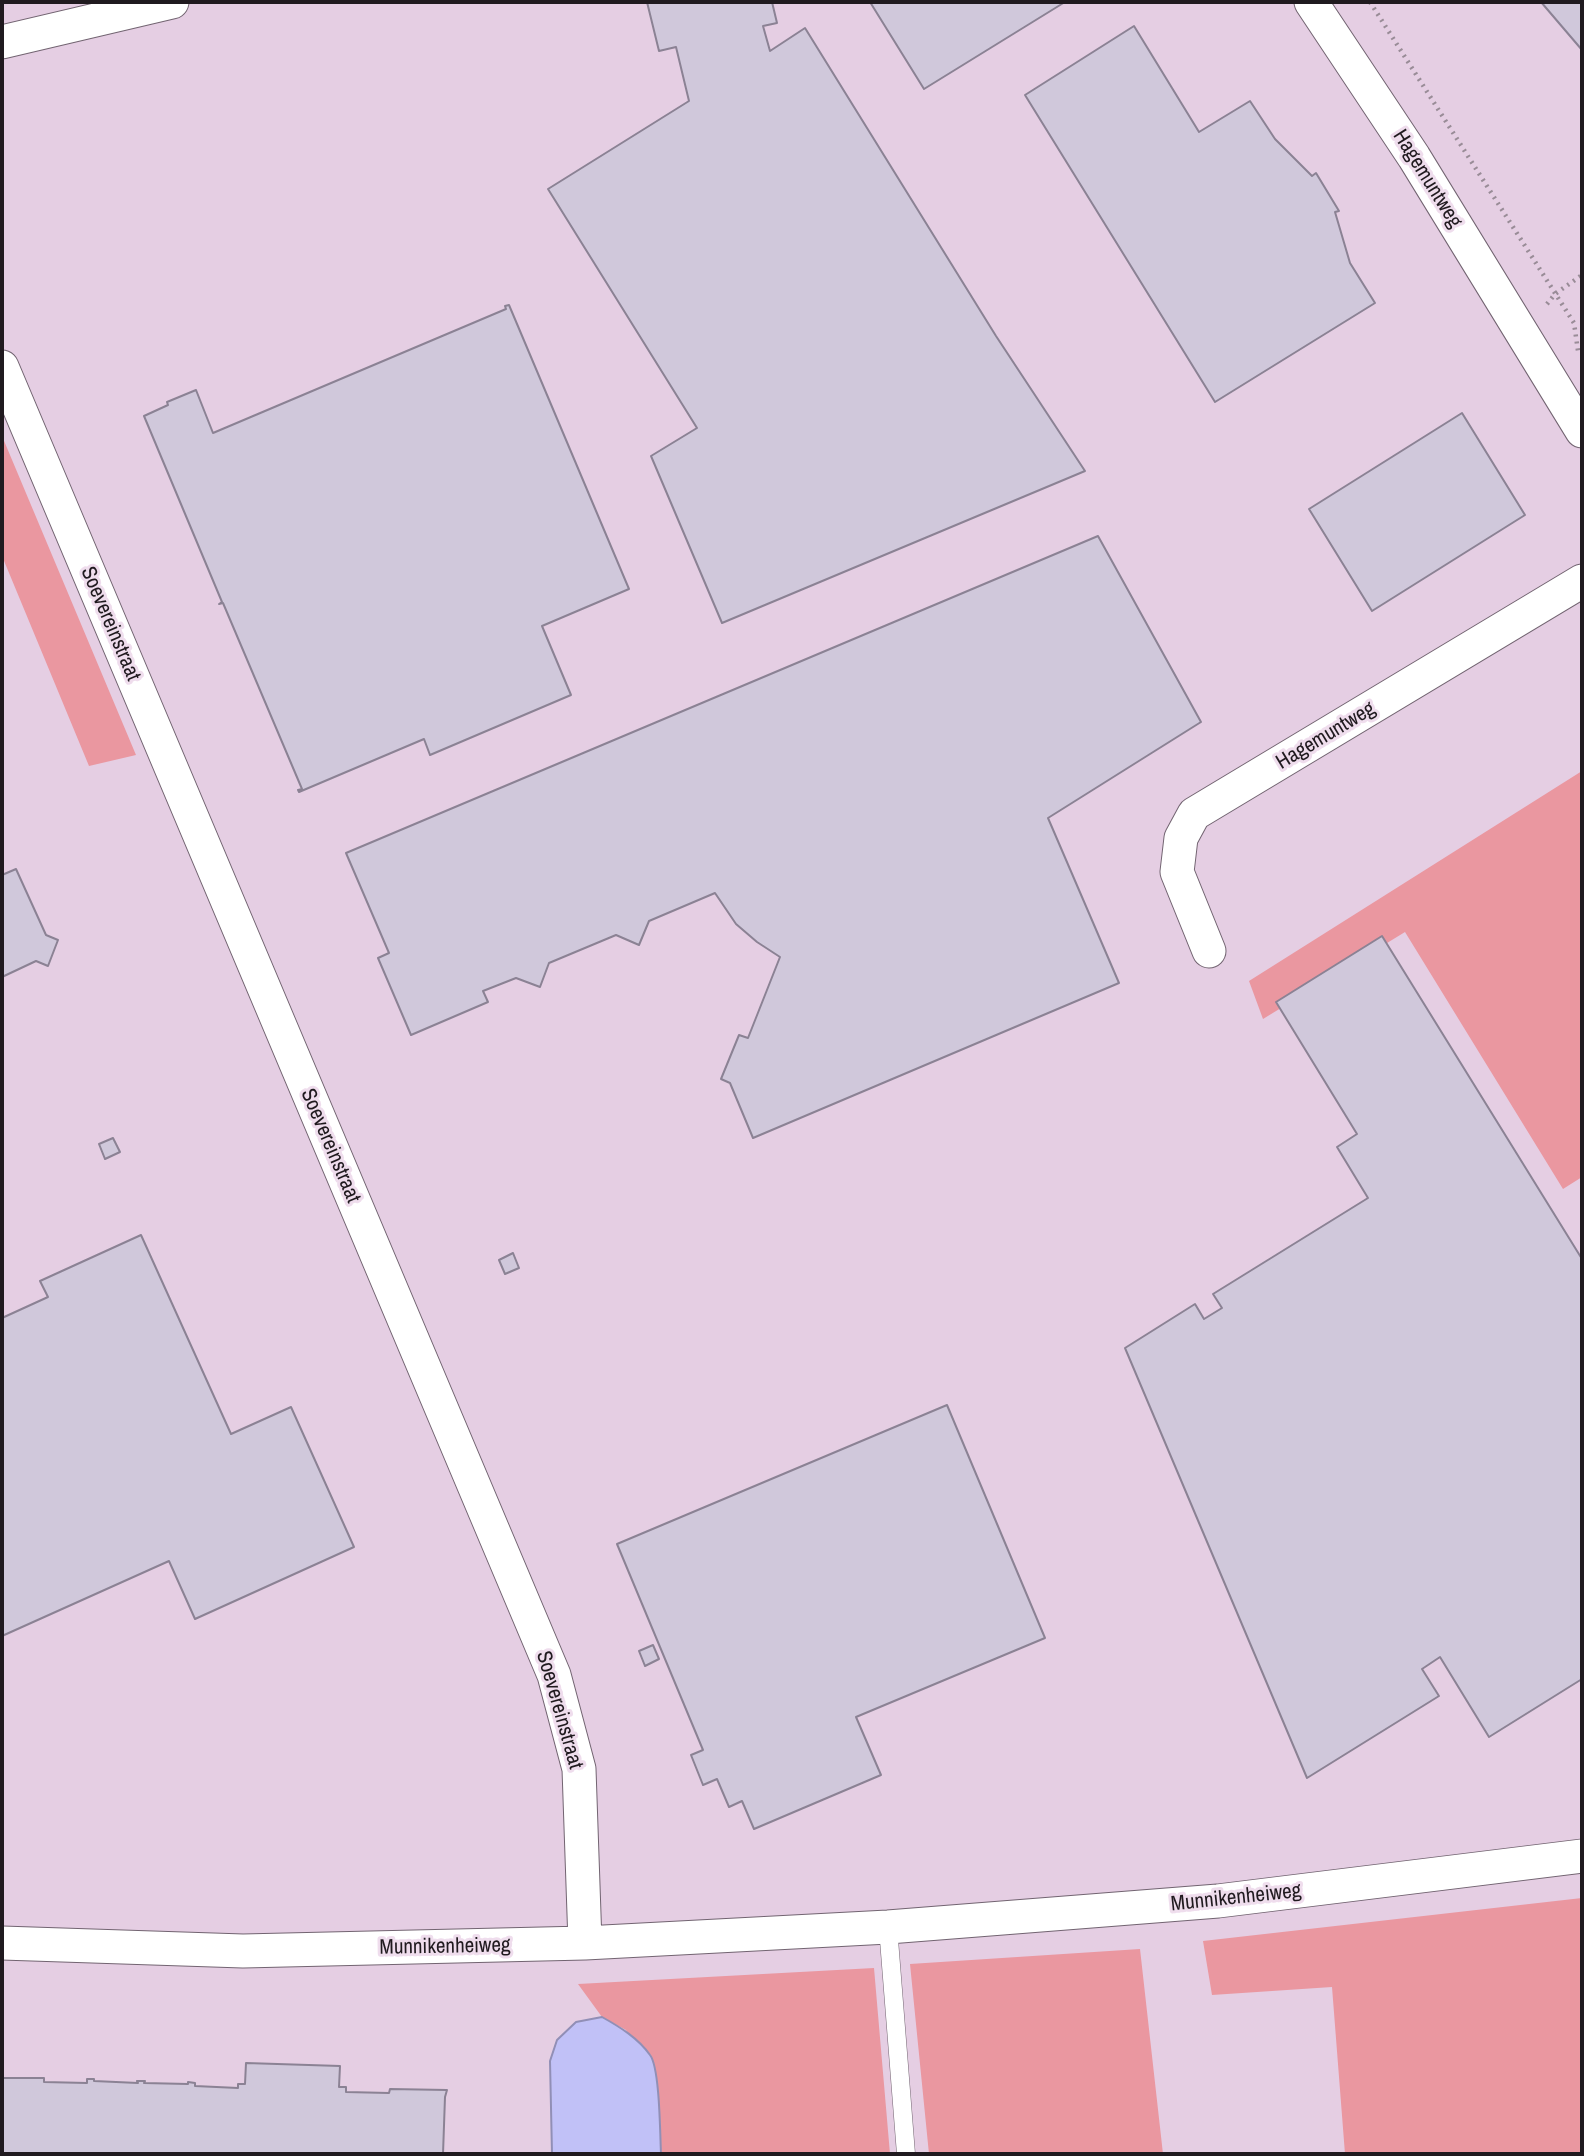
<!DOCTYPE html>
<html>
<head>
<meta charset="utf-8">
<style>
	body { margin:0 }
	#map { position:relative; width:1584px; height:2156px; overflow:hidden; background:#efdded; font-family:"Archivo Narrow",sans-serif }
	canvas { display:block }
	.frame { position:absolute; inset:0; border:4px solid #201a1f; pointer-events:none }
</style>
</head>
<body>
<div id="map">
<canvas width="1584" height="2156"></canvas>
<div class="frame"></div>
</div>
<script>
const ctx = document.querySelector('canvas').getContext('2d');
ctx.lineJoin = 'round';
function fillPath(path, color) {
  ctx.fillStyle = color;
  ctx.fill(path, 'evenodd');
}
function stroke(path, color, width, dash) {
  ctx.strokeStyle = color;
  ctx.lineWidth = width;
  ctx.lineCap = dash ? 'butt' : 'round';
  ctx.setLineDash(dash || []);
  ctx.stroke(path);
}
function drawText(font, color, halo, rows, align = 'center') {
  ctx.font = font + ' "Archivo Narrow",sans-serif';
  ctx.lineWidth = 6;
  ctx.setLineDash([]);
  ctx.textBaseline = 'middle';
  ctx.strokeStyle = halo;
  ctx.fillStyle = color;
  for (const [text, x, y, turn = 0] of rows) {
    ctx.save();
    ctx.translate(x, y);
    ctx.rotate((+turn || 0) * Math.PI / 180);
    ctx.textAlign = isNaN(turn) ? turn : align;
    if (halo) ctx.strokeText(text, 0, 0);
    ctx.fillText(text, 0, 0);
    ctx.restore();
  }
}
fillPath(new Path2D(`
	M2,2H1582V2154H2Z`), '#e5cee3');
fillPath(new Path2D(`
	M2,436L136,755L89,766L2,556Z
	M1582,771V1177L1563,1189L1405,932L1263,1019L1249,981Z
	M1582,1898V2154H1345L1332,1987L1212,1995L1203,1941Z
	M1140,1949L1163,2154H929L910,1964Z
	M874,1968L890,2154H661L659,2108L626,2030L602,2017L578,1984Z`), '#ea97a0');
const water = new Path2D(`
	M602,2017C620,2027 638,2038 650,2055C660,2068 660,2135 661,2154H552L550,2061L557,2040L576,2022Z`);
fillPath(water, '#c1c1f7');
stroke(water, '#918fb6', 2);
const building = new Path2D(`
	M647,2H772L777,23L763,26L770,51L805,28L996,336L1085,471L722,623L651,456L697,428L548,189L689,101L676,47L659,51Z
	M870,2H1065L924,89Z
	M1541,2H1582V50Z
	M1134,26L1199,132L1250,101L1275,139L1312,176L1316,173L1339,211L1335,212L1350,263L1375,303L1215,402L1025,95Z
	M509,305L629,589L542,626L571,695L430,755L424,739L299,792L298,790L302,789L223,603L219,604L222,602L144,416L168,405L167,402L196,390L213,433L506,309L505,306Z
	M1462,413L1525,515L1372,611L1309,509Z
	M1098,536L1201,722L1048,818L1119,983L753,1138L730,1083L721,1079L739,1035L748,1038L780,957L757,942L736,924L715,893L649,921L639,945L616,935L549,963L540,987L516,978L483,991L488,1002L411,1035L378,958L389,953L346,853Z
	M16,869L46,935L58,940L48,966L36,961L2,977V875Z
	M1382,936L1582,1259V1679L1489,1737L1440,1657L1422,1669L1439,1696L1307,1778L1125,1348L1195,1304L1204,1319L1222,1308L1213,1294L1368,1198L1337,1147L1357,1134L1276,1002Z
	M113,1138L120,1152L105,1159L99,1144Z
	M141,1235L231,1434L291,1407L354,1547L195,1619L169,1561L2,1636V1318L48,1297L40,1281Z
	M513,1253L519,1268L505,1274L499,1260Z
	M947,1405L1045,1638L856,1717L881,1775L754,1829L742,1801L729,1807L717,1779L703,1785L691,1755L703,1750L617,1544Z
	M653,1645L659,1659L645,1666L639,1651Z
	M246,2063L340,2066L339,2087H346V2092L389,2093L390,2089L447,2090L445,2097L443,2154H2V2078H44V2082L87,2083V2079H94V2081L138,2083L137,2081H145L144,2083L188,2084V2082L195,2083V2086L238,2088V2084H245Z`);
fillPath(building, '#d0c8db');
stroke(building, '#8b8294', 2);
const service = new Path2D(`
	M888,1927L906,2154`);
const minor = new Path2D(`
	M1311,2L1414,157L1582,431
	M2,42L172,2
	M2,367L554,1675L579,1769L585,1943
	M1209,951L1177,872L1181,838L1194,814L1582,581
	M2,1943L243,1951L585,1943L888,1927L1218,1901L1582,1856`);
stroke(service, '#726471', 19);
stroke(minor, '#726471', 35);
stroke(new Path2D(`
	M1370,2L1574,323L1578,351
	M1547,304L1555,294L1582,275`), '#998c97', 4.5, [2, 5]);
stroke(service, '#fff', 18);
stroke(minor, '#fff', 33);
drawText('21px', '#201a1f', '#efdded', [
	["Hagemuntweg",1427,179,58],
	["Soevereinstraat",110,624,67],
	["Hagemuntweg",1326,736,-31],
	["Soevereinstraat",330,1146,67],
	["Soevereinstraat",559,1710,74],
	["Munnikenheiweg",1236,1898,-6],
	["Munnikenheiweg",445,1947,-1]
]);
</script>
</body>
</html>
